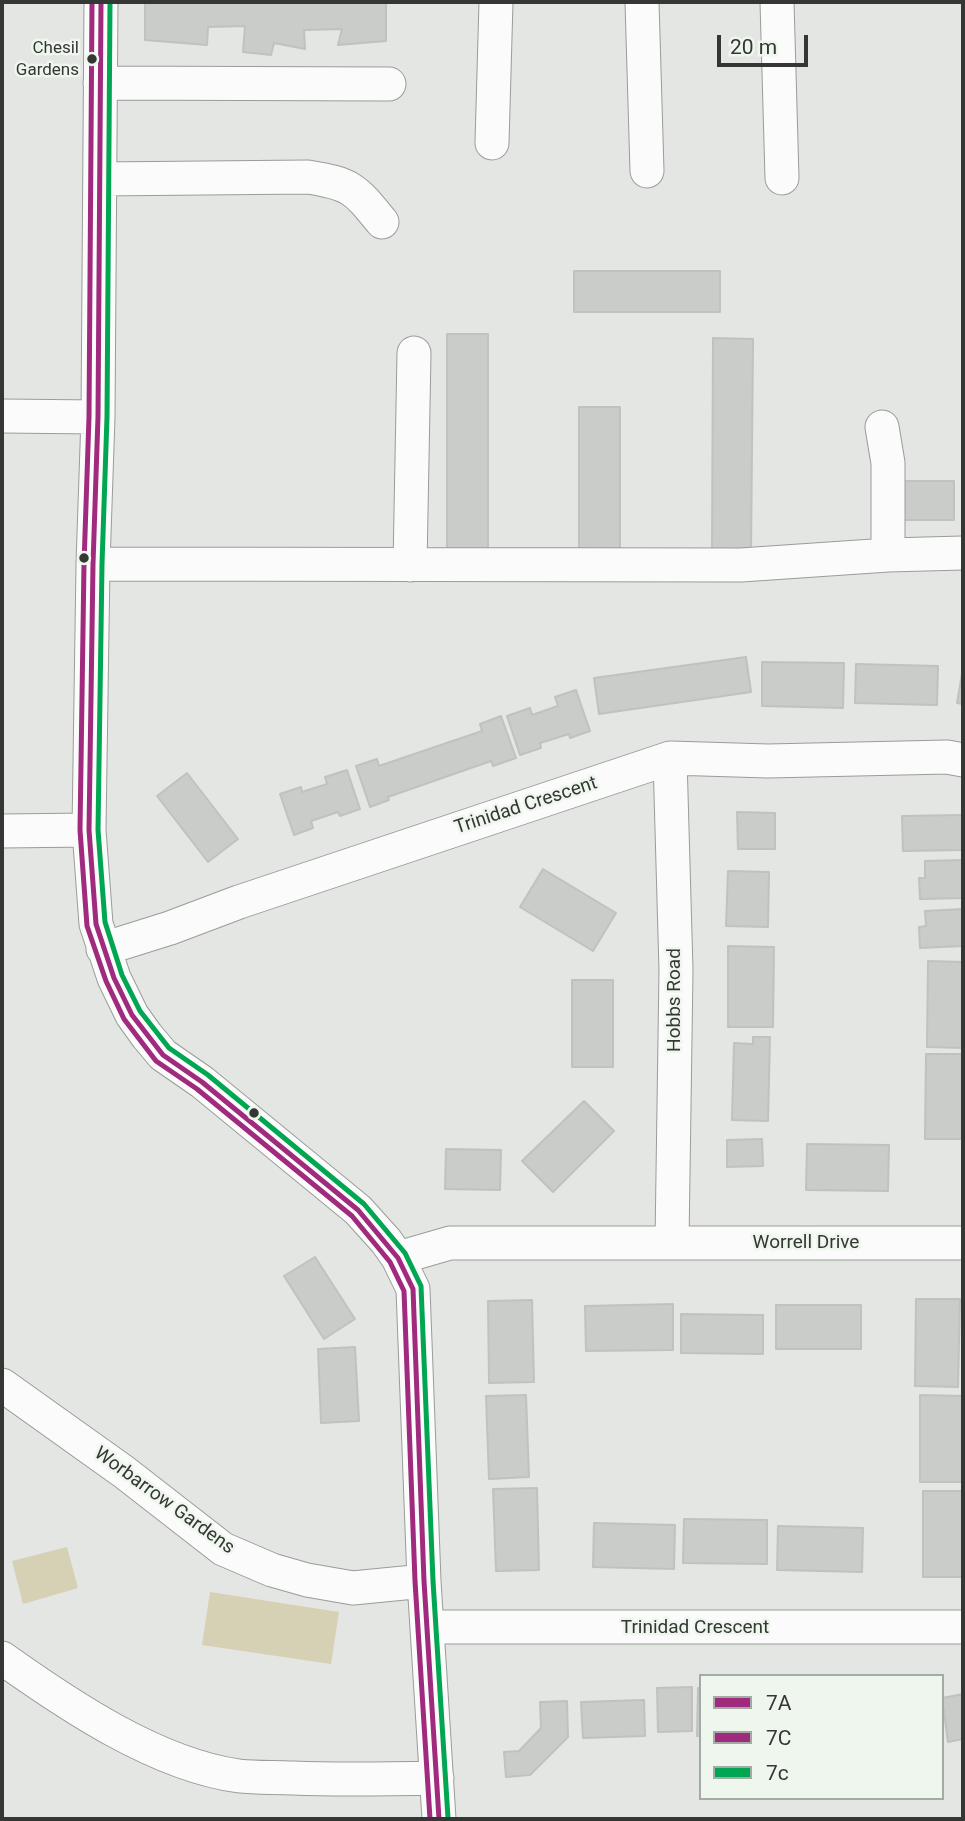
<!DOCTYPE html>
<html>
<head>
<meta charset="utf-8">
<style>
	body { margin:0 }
	#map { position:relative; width:965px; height:1821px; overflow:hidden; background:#e3e6e2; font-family:Roboto,sans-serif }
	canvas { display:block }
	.frame { position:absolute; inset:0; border:4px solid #343734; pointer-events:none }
	.legend { position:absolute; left:699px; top:1674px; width:245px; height:126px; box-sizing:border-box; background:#eff6ee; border:2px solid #a4aaa4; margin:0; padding:9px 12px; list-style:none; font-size:21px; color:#343734 }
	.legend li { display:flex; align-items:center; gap:14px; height:35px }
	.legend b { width:35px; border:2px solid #a4aaa4 }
	.scale { position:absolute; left:717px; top:35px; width:91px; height:32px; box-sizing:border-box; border:4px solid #343734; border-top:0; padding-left:9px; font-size:21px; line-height:24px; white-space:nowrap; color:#343734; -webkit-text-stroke:5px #eff6ee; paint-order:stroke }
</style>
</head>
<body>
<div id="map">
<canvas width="965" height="1821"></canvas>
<div class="frame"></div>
<ul class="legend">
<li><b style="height:9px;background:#a02a7d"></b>7A</li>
<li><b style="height:9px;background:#a02a7d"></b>7C</li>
<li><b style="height:9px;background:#00a651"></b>7c</li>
</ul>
<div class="scale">20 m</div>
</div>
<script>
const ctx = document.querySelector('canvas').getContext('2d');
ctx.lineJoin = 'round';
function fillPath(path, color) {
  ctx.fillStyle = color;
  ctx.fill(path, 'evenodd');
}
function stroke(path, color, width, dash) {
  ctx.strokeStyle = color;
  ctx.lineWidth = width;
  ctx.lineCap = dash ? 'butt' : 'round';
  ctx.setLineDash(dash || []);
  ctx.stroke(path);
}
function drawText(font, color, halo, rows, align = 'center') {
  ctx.font = font + ' Roboto,sans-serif';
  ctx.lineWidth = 5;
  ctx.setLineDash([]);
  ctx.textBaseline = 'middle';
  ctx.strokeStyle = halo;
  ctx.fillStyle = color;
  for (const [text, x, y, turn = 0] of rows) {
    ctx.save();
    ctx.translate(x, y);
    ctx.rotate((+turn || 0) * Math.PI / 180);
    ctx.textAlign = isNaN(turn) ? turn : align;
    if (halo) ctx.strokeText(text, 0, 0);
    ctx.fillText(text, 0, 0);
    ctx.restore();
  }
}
fillPath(new Path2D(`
	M67,1547L78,1588L23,1604L12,1561Z
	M210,1592L339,1612L331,1664L202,1645Z`), '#d6d0b4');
const building = new Path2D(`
	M145,2H386V41L338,45L342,29L304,30L305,49L274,43L271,55L243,52L245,26L208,27L207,45L145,40Z
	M574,271H720V312H574Z
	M447,334H488V550H447Z
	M713,338L753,339L751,554L712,553Z
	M579,407H620V551H579Z
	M902,481H954V520H902Z
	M746,657L751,692L599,714L594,678Z
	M762,662L844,663L843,708L762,706Z
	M856,664L938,666L937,705L855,703Z
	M963,668V704L957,703Z
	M576,690L590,731L570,738L569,734L540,743L541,748L520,755L507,716L530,708L532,715L558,706L555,697Z
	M501,716L516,758L493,766L491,761L388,797L389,800L370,807L356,766L377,759L379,766L482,731L480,724Z
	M347,770L360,809L340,816L338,812L311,821L313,828L294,835L280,794L301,787L302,792L327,784L325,777Z
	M187,773L238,839L208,862L157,796Z
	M737,812L775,813V849H738Z
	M963,815V850L903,851L902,816Z
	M963,860V898L920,899L919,878H925V861Z
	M543,869L616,913L593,951L520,907Z
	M728,871L769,872L768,927L726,926Z
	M963,909V946L920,948L919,927L926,926L925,911Z
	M728,946L774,947L773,1027H728Z
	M928,961L963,962V1048L927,1047Z
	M572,980H613V1067H572Z
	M753,1037H770L768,1121L732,1120L734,1043L753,1044Z
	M926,1054H963V1139H925Z
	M584,1101L614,1131L553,1192L522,1161Z
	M762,1139L763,1166L727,1167V1140Z
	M807,1144L889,1145L888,1191L806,1190Z
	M446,1149L501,1150L500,1190L445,1189Z
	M315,1257L355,1319L324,1339L284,1276Z
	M916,1299H960L958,1387L915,1386Z
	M532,1300L534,1382L489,1383L488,1301Z
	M673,1304V1350L586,1351L585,1306Z
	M776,1305H861V1349H776Z
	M681,1314L763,1315V1354L681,1353Z
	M355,1347L359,1421L321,1423L318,1349Z
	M526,1395L529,1477L489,1479L486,1396Z
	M920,1395L963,1396V1482H920Z
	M537,1488L539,1570L496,1571L493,1489Z
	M923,1491H963V1577H923Z
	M684,1519L767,1520V1564L683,1563Z
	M594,1523L675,1525L674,1569L593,1567Z
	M778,1526L863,1528L862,1572L777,1570Z
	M692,1687V1731L658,1732L657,1688Z
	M698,1688H701V1736H697Z
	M963,1694V1739L948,1742L942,1698Z
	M644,1700L645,1736L583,1738L581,1702Z
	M567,1701L568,1737L530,1775L506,1777L504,1752L519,1751L541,1728L540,1702Z`);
fillPath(building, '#caccc9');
stroke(building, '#c0c2bf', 2);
const minor = new Path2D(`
	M101,2L98,417L93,564L89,830L96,924L114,978L132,1015L147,1036L163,1055L202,1082L358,1210L386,1241L398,1258L413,1289L424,1581L439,1819
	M642,2L647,171
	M777,2L782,178
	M100,83L389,84
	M492,143L496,2
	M100,179L308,177C352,184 355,189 382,222
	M2,416L98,417
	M882,427L888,463V555
	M93,564L741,565L888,555L963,553
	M410,565L414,353
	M670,758L676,970L672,1242
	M2,831L89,830
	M103,949L170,928L239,902L670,758L768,761L947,757L963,760
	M398,1258L450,1243H963
	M2,1385L124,1472L223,1549L272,1570L307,1580L353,1588L424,1581
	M427,1627H963
	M2,1658C68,1705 157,1765 239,1776C256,1778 275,1777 293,1778C341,1780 389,1779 437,1778`);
stroke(minor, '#9a9c99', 35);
stroke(minor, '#fbfbfb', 33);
stroke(new Path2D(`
	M101,2L98,417L93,564L89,830L96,924L114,978L132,1015L163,1055L202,1082L358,1210L398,1258L413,1289L424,1581L439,1819`), '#a02a7d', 5);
stroke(new Path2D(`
	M92,2L89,417L84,564L80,830L87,926L106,981L124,1019L156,1061L197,1089L352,1216L390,1262L404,1291L415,1581L430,1819`), '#a02a7d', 5);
stroke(new Path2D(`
	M110,2L107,417L102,564L98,830L105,922L122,975L140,1011L169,1048L208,1075L364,1204L405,1253L421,1286L433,1581L448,1818`), '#00a651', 5);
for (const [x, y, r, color] of [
	[92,59,6,"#343734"],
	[84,558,6,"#343734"],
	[254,1113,6,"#343734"]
]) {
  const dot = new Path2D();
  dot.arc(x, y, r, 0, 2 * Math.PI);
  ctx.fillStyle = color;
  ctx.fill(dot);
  stroke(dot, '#eff6ee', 2.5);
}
drawText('17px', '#343734', '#eff6ee', [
	["Chesil",79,49],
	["Gardens",79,71]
], 'right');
drawText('19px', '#343734', '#eff6ee', [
	["Trinidad Crescent",526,806,-18],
	["Hobbs Road",675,1000,-90],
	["Worrell Drive",806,1243],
	["Worbarrow Gardens",164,1501,36],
	["Trinidad Crescent",695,1628]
]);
</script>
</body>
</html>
